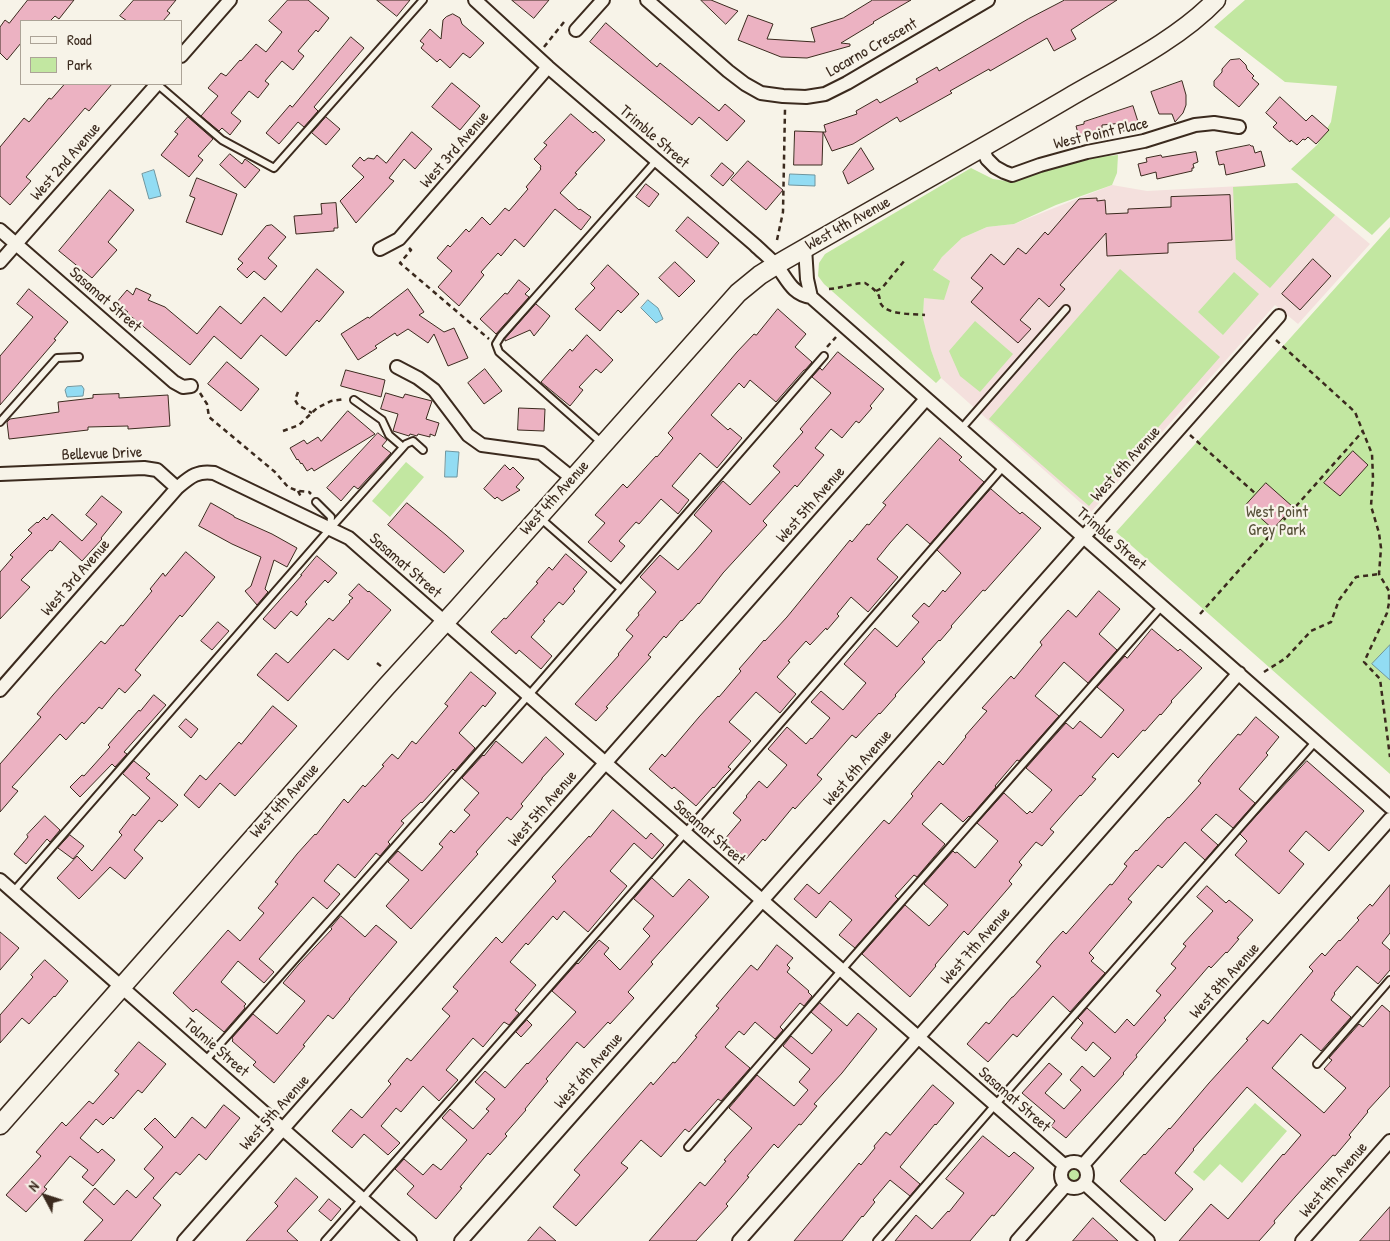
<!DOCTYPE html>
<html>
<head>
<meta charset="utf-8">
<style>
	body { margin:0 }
	#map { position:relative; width:1390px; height:1241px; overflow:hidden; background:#f7f3e8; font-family:"Patrick Hand",sans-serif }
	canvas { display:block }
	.legend { position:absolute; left:20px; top:20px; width:162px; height:65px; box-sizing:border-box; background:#f7f3e8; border:1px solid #aca397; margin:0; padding:6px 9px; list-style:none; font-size:15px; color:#3b2a1e }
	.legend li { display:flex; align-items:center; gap:10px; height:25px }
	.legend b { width:25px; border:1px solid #aca397 }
	.north { position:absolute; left:20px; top:1171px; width:50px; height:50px; -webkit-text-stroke:4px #f7f3e8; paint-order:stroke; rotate:310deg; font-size:14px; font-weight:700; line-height:20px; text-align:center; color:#3b2a1e }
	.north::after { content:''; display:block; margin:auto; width:18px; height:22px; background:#3b2a1e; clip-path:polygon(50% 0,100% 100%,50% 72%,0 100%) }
</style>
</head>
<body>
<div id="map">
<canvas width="1390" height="1241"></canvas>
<ul class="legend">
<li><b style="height:6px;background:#f7f3e8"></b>Road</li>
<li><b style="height:14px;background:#c2e7a1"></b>Park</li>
</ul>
<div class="north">N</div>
</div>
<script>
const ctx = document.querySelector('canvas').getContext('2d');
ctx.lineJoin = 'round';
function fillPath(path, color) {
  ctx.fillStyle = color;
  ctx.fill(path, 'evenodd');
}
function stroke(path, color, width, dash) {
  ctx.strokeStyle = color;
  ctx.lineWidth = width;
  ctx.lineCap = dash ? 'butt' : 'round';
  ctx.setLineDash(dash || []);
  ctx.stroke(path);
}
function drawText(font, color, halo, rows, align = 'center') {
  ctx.font = font + ' "Patrick Hand",sans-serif';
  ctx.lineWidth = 4.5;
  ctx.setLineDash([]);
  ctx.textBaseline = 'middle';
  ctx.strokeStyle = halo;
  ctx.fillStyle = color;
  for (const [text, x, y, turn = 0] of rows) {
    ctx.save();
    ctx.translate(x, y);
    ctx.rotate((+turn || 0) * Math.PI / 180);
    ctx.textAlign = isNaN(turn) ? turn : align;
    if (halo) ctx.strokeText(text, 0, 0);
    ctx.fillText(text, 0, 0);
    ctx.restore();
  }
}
fillPath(new Path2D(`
	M1297,183L1370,244L1298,324L1275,305L1091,512L941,378L931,350L923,318L924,298L936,264L942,257L962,238L987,227L1014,224L1112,185L1147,191Z`), '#f4e0dd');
fillPath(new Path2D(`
	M1245,0H1390V217L1372,235L1291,169L1317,145L1331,122L1337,86L1285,82L1214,27Z
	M1118,155L1117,173L1112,185L1056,205L1014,224L987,227L962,238L942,257L933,270L950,281L944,300L924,298L923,318L931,350L941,378L936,383L824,284L818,276L819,263L825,254L971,168L993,179L1012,182L1062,165L1099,157Z
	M1297,183L1335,215L1270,288L1236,259L1233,187Z
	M1390,227V774L1116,532Z
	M1120,269L1220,357L1089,506L989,419Z
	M1234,272L1259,294L1223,335L1198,312Z
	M975,321L1013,354L980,392L960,376L949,351Z
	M406,462L424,477L390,517L372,501Z
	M1255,1103L1287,1131L1242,1183L1220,1164L1204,1181L1193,1172Z
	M1067 1175a8 8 0 1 1 16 0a8 8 0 1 1-16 0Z`), '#c2e7a1');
const water = new Path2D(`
	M154,170L161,196L149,199L142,174Z
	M790,174L815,175V186L789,185Z
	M648,300L658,308L663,319L656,323L641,308Z
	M82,386L84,389L83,396L67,397L65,390L67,387Z
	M446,451L459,452L457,477H445Z
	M1390,645V680L1372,664Z`);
fillPath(water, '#92dcf3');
stroke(water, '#6f959e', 1);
const building = new Path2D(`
	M28,0H74L59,19L55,16L50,21H21V43L7,60L0,53V27L5,20L9,23Z
	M134,0H176L167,11L170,13L163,21H127L120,16Z
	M288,0H308L329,18L318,32L316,30L298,51L304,56L293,70L282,61L265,81L269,84L258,98L249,91L231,113L241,121L230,135L222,128L219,131L201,116L218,96L208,88L221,73L226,76L240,60L241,61L256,44L266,52L282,32L269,21Z
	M377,0H410L397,16Z
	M512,0H549L534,18Z
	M701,0H711L738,11L726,24Z
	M873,0H911L873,22L874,23L841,43L850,44V46L807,58L781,57L738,40L748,15L773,24L767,39L815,42L811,28L843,18Z
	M1065,0H1117L1071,30L1076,39L1054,51L1047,38L990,71L989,69L950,91L952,93L900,122L897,117L853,144L832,151L823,132H826L824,125L857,114L856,111L877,99L880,103L918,82L916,79L937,67L939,71L1028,19Z
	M453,14L460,18L462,24L484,43L470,58L463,53L450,68L440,59L437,62L421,48L424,44L420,41L430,29L441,39L443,20L446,17Z
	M606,23L657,67L660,63L719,111L725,104L745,121L727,141L699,117L692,125L590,42Z
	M351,37L364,48L314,107L318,111L304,127L298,122L279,144L266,133L290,105L292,107Z
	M1240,59L1246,65L1247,69L1254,76L1252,78L1259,84L1239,107L1214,86V81L1222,72V69L1230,60Z
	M1182,81L1186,95V105L1183,113L1175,122L1172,114H1159L1151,92Z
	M452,83L480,106L460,130L432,107Z
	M65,84H112L89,111L85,108L26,177L31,181L10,205L0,196V147L24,118L29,122L49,98L51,99Z
	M1280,97L1306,121L1312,115L1329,130L1316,144L1308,137L1305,140L1303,139L1297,145L1291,140L1290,142L1273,127L1277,123L1266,113Z
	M1133,106L1140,128L1123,131V123L1102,125V134L1089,137L1088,134L1079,137L1076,126L1084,124V122Z
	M571,114L593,133L595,131L605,140L575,173L577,174L560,193L579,210L580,209L591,217L581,230L555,209L524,247L515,239L501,256L498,253L481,272L484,275L459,306L438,287L452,271L437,258L448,245L450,247L466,229L469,232L482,217L490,225L505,208L509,211L528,189L526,187L541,169L540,168L541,166L534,159L547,145L544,143Z
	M188,117L213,139L198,156L203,160L189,177L161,155L178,134L175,132Z
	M326,117L340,129L326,145L312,133Z
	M795,131L823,132L822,165H794Z
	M412,132L432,149L415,169L404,159L389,178L394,181L356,223L340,201L364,177L352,166L360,157L364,161L368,158L374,159L377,155L386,163Z
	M1250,145L1251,146H1253L1255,153L1261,151L1265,166L1226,175L1224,164L1219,165L1216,152Z
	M861,148L874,169L848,184L843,172Z
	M1196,152L1198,162L1193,164L1194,168H1192V171L1157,179L1156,172L1141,176L1138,164L1147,162L1146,158L1161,155L1162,157Z
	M230,154L242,164L245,159L260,170L245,188L220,165Z
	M748,161L783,190L766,210L731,180Z
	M722,163L734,173L723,186L711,176Z
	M197,178L237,194L222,235L186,222L195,198L190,196Z
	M646,184L659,194L649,207L636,197Z
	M110,190L134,210L108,242L117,250L92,278L59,251Z
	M1230,195L1232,240L1168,243V253L1107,256L1106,233L1060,285L1065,289L1049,307L1039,298L1020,320L1031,329L1018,343L971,302L983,288L971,278L991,254L1004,265L1018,248L1026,254L1045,232L1048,235L1079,199L1097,198V201L1105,200L1106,214L1128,213V209L1171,207V197Z
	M336,203L338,228H334V231L296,234L294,216L322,214L321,204Z
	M688,217L719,243L707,258L676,231Z
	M272,225L286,237L268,258L277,266L265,280L254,271L247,278L237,269L243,263L238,259L266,226Z
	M1313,259L1331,276L1300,310L1282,294Z
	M675,262L695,281L679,297L659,278Z
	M608,265L639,294L621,313L618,310L600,331L575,309L595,288L591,284Z
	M317,269L344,292L319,322L317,320L286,356L261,335L241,359L214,336L190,365L127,313L128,312L116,303L127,290L133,295L136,288L151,295L148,300L165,307L197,334L220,306L241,324L264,297L281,312Z
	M519,280L530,289L525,294L529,297L496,334L480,319L505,293L507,294Z
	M29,289L68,322L54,339L56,340L0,405V356L33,317L17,304Z
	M408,289L424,312L419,315L444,332L454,328L468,358L448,366L434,334L428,343L408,329L397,336L395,333L375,346L377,348L358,360L341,334L368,317L369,318Z
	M536,304L550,316L543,325L534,336L530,330L505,341V339Z
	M778,309L806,334L795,347L812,362L805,370H804L776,402L750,380L744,388L739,383L711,415L728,430L730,428L742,438L717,468L700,453L672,486L689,500L678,514L661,499L639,524L636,522L619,541L625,546L611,562L588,542L605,523L595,515L623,484L627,488L656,456L657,457L673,438L668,433L737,352L754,334L756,335Z
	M587,335L613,360L601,373L596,369L579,387L583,390L570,406L541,382L570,349L572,351Z
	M838,352L884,389L870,406L872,408L859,423L856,421L842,438L831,429L815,448L824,455L797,487L795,485L763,521L767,525L723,573L699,604L698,603L682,621L681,620L666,638L664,636L648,655L651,657L606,707L608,708L596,721L575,704L619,655L618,654L633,636L626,630L639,615L638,613L656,592L640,577L660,555L678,570L696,550L712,531L694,515L723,481L750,505L780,472L773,466L803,432L800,429L831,393L812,377L820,368L822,370Z
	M227,362L259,389L241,411L208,384Z
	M485,369L502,391L484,404L468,383Z
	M346,370L385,380L381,397L341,386Z
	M386,393L403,398L405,394L432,401L426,419L439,423L435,436L430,434V437L418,434L417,436L410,434L409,436L393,431L398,414L381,409Z
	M119,394V398L168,395L170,426L128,429V426L88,427V430L9,439L7,422L10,419L59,412L58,402L93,398V395Z
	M519,408L545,409L544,431L518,430Z
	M348,411L375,434L314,471L312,468L307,471L302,463L301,464L298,459L297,460L290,448L304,440L307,444L318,437L321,441Z
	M378,433L387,440L382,446L391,453L358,489L354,486L341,501L327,488Z
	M940,438L962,457L959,460L984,482L930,544L907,524L890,543L877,559L898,577L868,612L851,597L837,614L839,616L827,630L826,628L810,645L806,641L788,661L790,662L777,677L796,694L780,713L756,692L729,722L751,741L728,767L731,769L724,776L714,788L713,787L696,806L674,787L672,789L649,769L662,754L665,757L699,717L718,696L719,697L741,671L739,669L753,653L764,640L765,641L787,617L850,540L852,542L867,524L869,525L886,505L883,503Z
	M1353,451L1368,465L1340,496L1324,483Z
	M505,465L510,470L513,467L524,478L516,487L520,490L502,501L497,497L495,499L484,489Z
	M1266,483L1293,507L1273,529L1246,505Z
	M991,489L1020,514L1022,512L1041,528L985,591L983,590L951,626L952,627L940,641L939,640L922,659L925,662L895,695L896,696L880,714L879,713L856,738L852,735L817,775L822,779L795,809L793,807L765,841L763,839L746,859L724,840L741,820L733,813L747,797L746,796L759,781L767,788L787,765L768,749L787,727L806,744L811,738L812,739L830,718L811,702L821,691L843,710L866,683L844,664L875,628L897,647L919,622L912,616L924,603L929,607L943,590L945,592L961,573L937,550Z
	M102,496L122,512L101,538L102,539L82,561L60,541L52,551L50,550L21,580L30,587L0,619V572L13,557L10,555L32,533L28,530L37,522L38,523L44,517L47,520L52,514L82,541L97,524L86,515Z
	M211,503L234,516V517L272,534L297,548L287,567L274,560L265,589L268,592L257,605L245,591L251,586L261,557L232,544L199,526Z
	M407,503L446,535L464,551L444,573L388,525Z
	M186,552L215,577L182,617L180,615L135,670L141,675L125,693L119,688L102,709L99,707L84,724L82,722L66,740L60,734L12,787L18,791L0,812V764L41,717L37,714L53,695L101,641L105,644L121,625L123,626L152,591L150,589L163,573L165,576Z
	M566,554L587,572L573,589L575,591L563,605L559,602L543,620L545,621L531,637L552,656L541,669L519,650L516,654L491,632L504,618L506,619L529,593L538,583L536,582L549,567L552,570Z
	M317,556L337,573L328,583L325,580L305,602L307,604L297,616L291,611L275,629L263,619L302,575H301Z
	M359,584L368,592L369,591L391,610L348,660L334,649L288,701L257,675L276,653L288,663L329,618L333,621L350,602L349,601L353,598L349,595Z
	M1099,591L1120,609L1099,634L1117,650L1088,683L1064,662L1035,696L1059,716L1019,761L1017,760L995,786L996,787L970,817L969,816L963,822L941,803L922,824L945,844L917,877L914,875L895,896L898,899L855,948L839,935L852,920L830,901L816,918L794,899L807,884L819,894L884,820L889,824L913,796L911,794L939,761L943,765L966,737L965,736L987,711L982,708L1011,676L1014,679L1042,645L1040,642L1068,610L1076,617Z
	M218,622L229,631L212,650L201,641Z
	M1152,629L1178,651L1180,649L1202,668L1171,701L1172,702L1161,715L1160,714L1145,731L1143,730L1118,758L1113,753L1092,777L1096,779L1081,796L1080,795L1050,829L1054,832L1042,846L1036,842L1019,862L1022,865L1009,881L1012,884L968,935L964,931L935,965L936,966L910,997L862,954L905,905L929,926L948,905L924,884L953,851L955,853L957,852L975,868L998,841L977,823L1004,793L1027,814L1030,811L1032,813L1052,790L1026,768L1066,723L1073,729L1080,721L1101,738L1124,710L1097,687L1125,656L1127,658Z
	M471,672L496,693L485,707L483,705L459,733L475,748L455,771L453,769L444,779L422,803L421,802L401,821L404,823L388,842L390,844L380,856L376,853L355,878L338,864L324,881L340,894L327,909L313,897L259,959L274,972L264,983L238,961L221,982L246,1004L244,1006L245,1008L224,1032L196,1009L193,1012L173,993L228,930L240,941L264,913L258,908L278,884L275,882L297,854L315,834L316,835L344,799L348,803L363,785L365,787L384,766L382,765L392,754L398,759L412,741L416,744L448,706L445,704Z
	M154,695L166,705L124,752L127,754L115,767L112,764L80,797L70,787L82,775L84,776L110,747L108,745L139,710L140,711Z
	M273,706L297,726L235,796L220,783L199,808L184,795L200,775L206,780L239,742L241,744Z
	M1256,717L1279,737L1266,753L1268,755L1239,789L1255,803L1233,828L1216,814L1201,830L1218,845L1205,860L1185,842L1162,868L1158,865L1128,899L1132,902L1089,953L1094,958L1091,961L1105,973L1070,1012L1053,996L1017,1037L1013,1034L988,1062L967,1044L986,1022L989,1024L1012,997H1013L1041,966L1036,962L1052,943L1063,931L1066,934L1110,884L1112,885L1127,866L1124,864L1136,850L1137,851L1168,817L1169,818L1184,802L1201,783L1198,781L1212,764L1238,734L1240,735Z
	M186,719L198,729L191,738L179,727Z
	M546,737L564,754L542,778V779L521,804L523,806L511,820L507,817L476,852L478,854L411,929L386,906L409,880L388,862L398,851L422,871L443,847L439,844L451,830L454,833L470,815L464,810L479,793L462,778L483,755L484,756L496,741L522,763Z
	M134,761L150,774L146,778L178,805L162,822L159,820L134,850L143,858L125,879L110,867L79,899L57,878L77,856L92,871L122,835L119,832L133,814L135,816L150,798L123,774Z
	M1307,761L1364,811L1329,851L1306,831L1289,851L1304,864L1279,894L1235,855L1247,841L1240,834Z
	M613,810L646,839L651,833L664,845L652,859L634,843L610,871L627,886L588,932L564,911L557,920L553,916L528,945L526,943L510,962L536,985L515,1010L519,1013L509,1025L504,1022L483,1047L473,1038L446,1070L458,1080L439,1101L423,1086L401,1112L396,1108L381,1126L400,1143L388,1155L364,1134L352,1148L332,1131L351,1109L362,1118L391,1084L388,1081L407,1058L411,1061L450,1016L442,1009L458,991L453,987L496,937L502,943L556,881L552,877L589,836L590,837Z
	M45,816L60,830L50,842L47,839L26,864L14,854L28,837L27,835Z
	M70,835L84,846L73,859L58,848Z
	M652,878L673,897L689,879L709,897L651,962L653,964L628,992L634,998L610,1024L608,1022L584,1048L577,1042L546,1079L548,1081L525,1109L526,1110L505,1134L507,1136L490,1155L488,1153L460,1187L462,1188L436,1219L407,1194L414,1186L395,1169L404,1159L423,1175L433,1164L441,1170L467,1140L442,1118L450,1109L473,1129L489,1111L486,1109L495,1099L475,1082L485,1071L505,1088L527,1063L528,1064L576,1012L552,991L577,963L578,964L599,940L609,948L604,954L620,970L650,936L643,929L654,916L634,899Z
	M1390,885V933L1382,943L1390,950V970L1378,984L1357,966L1334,993L1335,994L1331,1000L1351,1017L1321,1051L1301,1034L1272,1068L1324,1113L1346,1088L1324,1069L1332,1060L1329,1058L1359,1024L1363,1027L1382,1005L1390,1012V1086L1367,1111L1368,1112L1349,1135L1351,1137L1335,1156L1333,1155L1295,1197L1274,1221L1275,1223L1259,1241H1179L1211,1204L1228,1219L1283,1154L1284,1155L1301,1135L1247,1087L1193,1149L1194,1150L1175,1173L1193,1189L1165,1221L1120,1181L1144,1154L1145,1155L1169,1128L1170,1129L1209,1083L1248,1040L1246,1039L1263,1020L1268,1024L1313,971L1309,967L1322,953L1325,956L1339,940L1340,941L1359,920L1357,918L1370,904L1372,906Z
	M1207,886L1226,903L1229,900L1253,920L1237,938L1239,939L1227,953L1226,952L1211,968L1209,966L1164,1018L1166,1020L1136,1055L1137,1057L1123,1073L1124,1074L1066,1138L1051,1126L1055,1121L1022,1093L1049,1063L1062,1074L1045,1093L1064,1109L1081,1090L1070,1080L1082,1066L1094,1077L1111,1058L1093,1042L1086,1051L1071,1038L1083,1023L1078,1018L1087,1008L1115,1033L1127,1019L1134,1026L1161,995L1156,991L1176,968L1171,964L1186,946L1183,944L1213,911L1197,897Z
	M341,916L365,937L376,925L397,942L349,999H350L333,1019L328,1015L303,1045L305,1046L274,1083L253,1065L256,1062L232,1041L233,1040L232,1038L253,1014L277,1034L305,1001L283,983L299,964L332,929L331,928Z
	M0,932L19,948L0,970Z
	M777,945L793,958L787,965L790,968L787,972L809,991L808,992L812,996L804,1006L800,1003L780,1027L783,1030L775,1039L755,1022L744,1035L739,1031L725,1047L750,1068L721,1101L718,1099L689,1132L685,1129L661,1157L641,1140L621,1163L628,1168L576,1226L553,1207L580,1175L574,1170L651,1082L653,1085L673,1062L675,1063L697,1037L695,1036L719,1008L716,1006L751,965L757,970Z
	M45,960L68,981L55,997L54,996L29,1024L22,1018L0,1043V1015L33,977L31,975Z
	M820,1003L847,1026L858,1013L877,1029L842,1073L814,1104L817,1106L801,1125L799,1124L778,1148L774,1144L747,1176L749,1177L726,1204L728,1206L696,1241H649L700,1182L705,1186L726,1161L724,1160L752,1128L729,1108L757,1075L794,1106L808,1090L799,1082L810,1069L783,1046L791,1036L812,1054L832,1030L811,1012Z
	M527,1020L532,1025L521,1037L516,1032Z
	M139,1042L166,1064L142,1093L138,1090L113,1119L111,1117L103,1125L96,1119L80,1138L98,1153L102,1149L115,1160L93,1186L82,1177L88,1170L70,1156L44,1187L47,1189L26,1212L6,1195L41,1156L36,1152L62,1122L66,1126L89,1101L93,1104L119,1074L115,1071Z
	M933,1085L954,1103L936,1125L935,1124L900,1167L920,1184L910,1196L890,1180L873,1200L875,1202L863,1217L862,1216L842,1241H794L859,1163L861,1165L875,1148L874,1146L886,1132L890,1135Z
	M224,1105L240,1118L206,1160L199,1154L180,1175L176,1172L153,1198L161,1205L131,1241H84L103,1220L83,1202L95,1188L114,1205L127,1190L136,1198L154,1178L144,1169L163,1147L144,1129L155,1118L175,1138L192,1117L205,1128Z
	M983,1136L1009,1157L1014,1152L1034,1168L994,1216L992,1215L970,1241H895L916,1215L932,1229L948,1211L949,1212L964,1193L946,1179Z
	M296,1178L318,1197L287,1231L298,1241H246L278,1206L275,1203Z
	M329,1199L341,1209L331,1221L319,1211Z
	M1390,1207V1241H1360Z
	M1093,1218L1118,1241H1073Z
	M540,1227L556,1241H528Z`);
fillPath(building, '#ecb2c2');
stroke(building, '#3b2a1e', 1);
const lane = new Path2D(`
	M157,84L222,140L274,168L423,0
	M354,400L382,420L389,435L403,447
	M0,422L57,358L79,357
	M961,429L1066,309
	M602,443L499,352L496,344L501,336L656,161
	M316,502L331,517L330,528
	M539,517L621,589
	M13,892L321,539L406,444L413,441L423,450
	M205,1061L528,696L824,356
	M1317,1064L1390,980
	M688,1147L853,957L1162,606
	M325,1241L685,833L1004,466
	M877,1241L995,1105L1316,741`);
const street = new Path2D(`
	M475,0L548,67L755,245C762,252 770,258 776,265C787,278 791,294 811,297L1390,807
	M647,0L728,71L745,84L761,93L783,96L806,97L825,94L847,83L988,0
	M576,30L603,0
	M181,56L230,0
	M982,148L987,159L995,167L1004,172L1012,175L1040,165L1087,152L1144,141L1195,125L1214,123L1239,127
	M0,230L174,382L183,387L191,386
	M805,248L807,279L811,297
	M380,249L399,239L548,67
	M0,262L157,84
	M397,367L418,378L434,390L468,435L482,445L541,453L572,478
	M0,474L144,468L157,470L177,488
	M0,690L177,488C189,478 197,470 214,473L349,538L1065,1166
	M0,880L410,1241
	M1061 1175a13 13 0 1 1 26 0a13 13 0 1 1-26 0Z
	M1083,1165L1390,819
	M1084,1183L1148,1241
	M184,1241L926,399
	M461,1241L1279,316
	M739,1241L1239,673
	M1017,1241L1066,1185
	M1302,1241L1390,1141`);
const secondary = new Path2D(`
	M0,1125L386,687L457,609L738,293L760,275L776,265C873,209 971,155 1068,98C1116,70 1178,40 1216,0`);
stroke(lane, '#3b2a1e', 10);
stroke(street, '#3b2a1e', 16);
stroke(secondary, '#3b2a1e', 21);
stroke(new Path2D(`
	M544,47L564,22
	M777,240L783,212L785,109
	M409,248L411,250L400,263L489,339
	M829,289C842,288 853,283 865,283C870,286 876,290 879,296C880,298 879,301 881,304C887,315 914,314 925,315
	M876,291L882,288L905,260
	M1276,340L1355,412L1372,454L1373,478L1371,506L1379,533L1381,548L1379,574L1389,591V603L1387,613L1364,662L1380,679L1390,757
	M827,347L836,337
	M298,392L295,400L298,405L312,413
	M200,393L207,404L209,417L275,472L288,487L298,491L309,492L311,494
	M283,431L299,425L317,408L331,401L344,399
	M1190,435L1256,494
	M298,491L302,499
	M1200,614L1363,431
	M377,663L382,667
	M1264,672L1286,658L1311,631L1331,622L1339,600L1356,577L1379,574`), '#3b2a1e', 2.5, [5, 4]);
stroke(lane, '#f7f3e8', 6);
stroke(street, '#f7f3e8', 12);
stroke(secondary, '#f7f3e8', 18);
drawText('16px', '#3b2a1e', '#f7f3e8', [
	["Locarno Crescent",872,48,-30],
	["West Point Place",1101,134,-13],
	["Trimble Street",654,137,41],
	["West 3rd Avenue",455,150,-49],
	["West 2nd Avenue",66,162,-49],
	["West 4th Avenue",848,224,-29],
	["Sasamat Street",105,300,41],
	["Bellevue Drive",102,454,-2],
	["West 6th Avenue",1126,464,-48],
	["West 4th Avenue",555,498,-48],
	["West 5th Avenue",811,505,-49],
	["Trimble Street",1111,539,41],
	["Sasamat Street",405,566,41],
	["West 3rd Avenue",76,578,-49],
	["West 6th Avenue",858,768,-49],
	["West 4th Avenue",285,801,-48],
	["West 5th Avenue",543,809,-49],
	["Sasamat Street",709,833,41],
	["West 7th Avenue",976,946,-49],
	["West 8th Avenue",1225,981,-48],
	["Tolmie Street",216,1048,41],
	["West 6th Avenue",589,1071,-49],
	["Sasamat Street",1014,1100,41],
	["West 5th Avenue",275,1113,-48],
	["West 9th Avenue",1334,1180,-49]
]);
drawText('16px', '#565038', '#f7f3e8', [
	["West Point",1277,513],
	["Grey Park",1277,531]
]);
</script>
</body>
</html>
